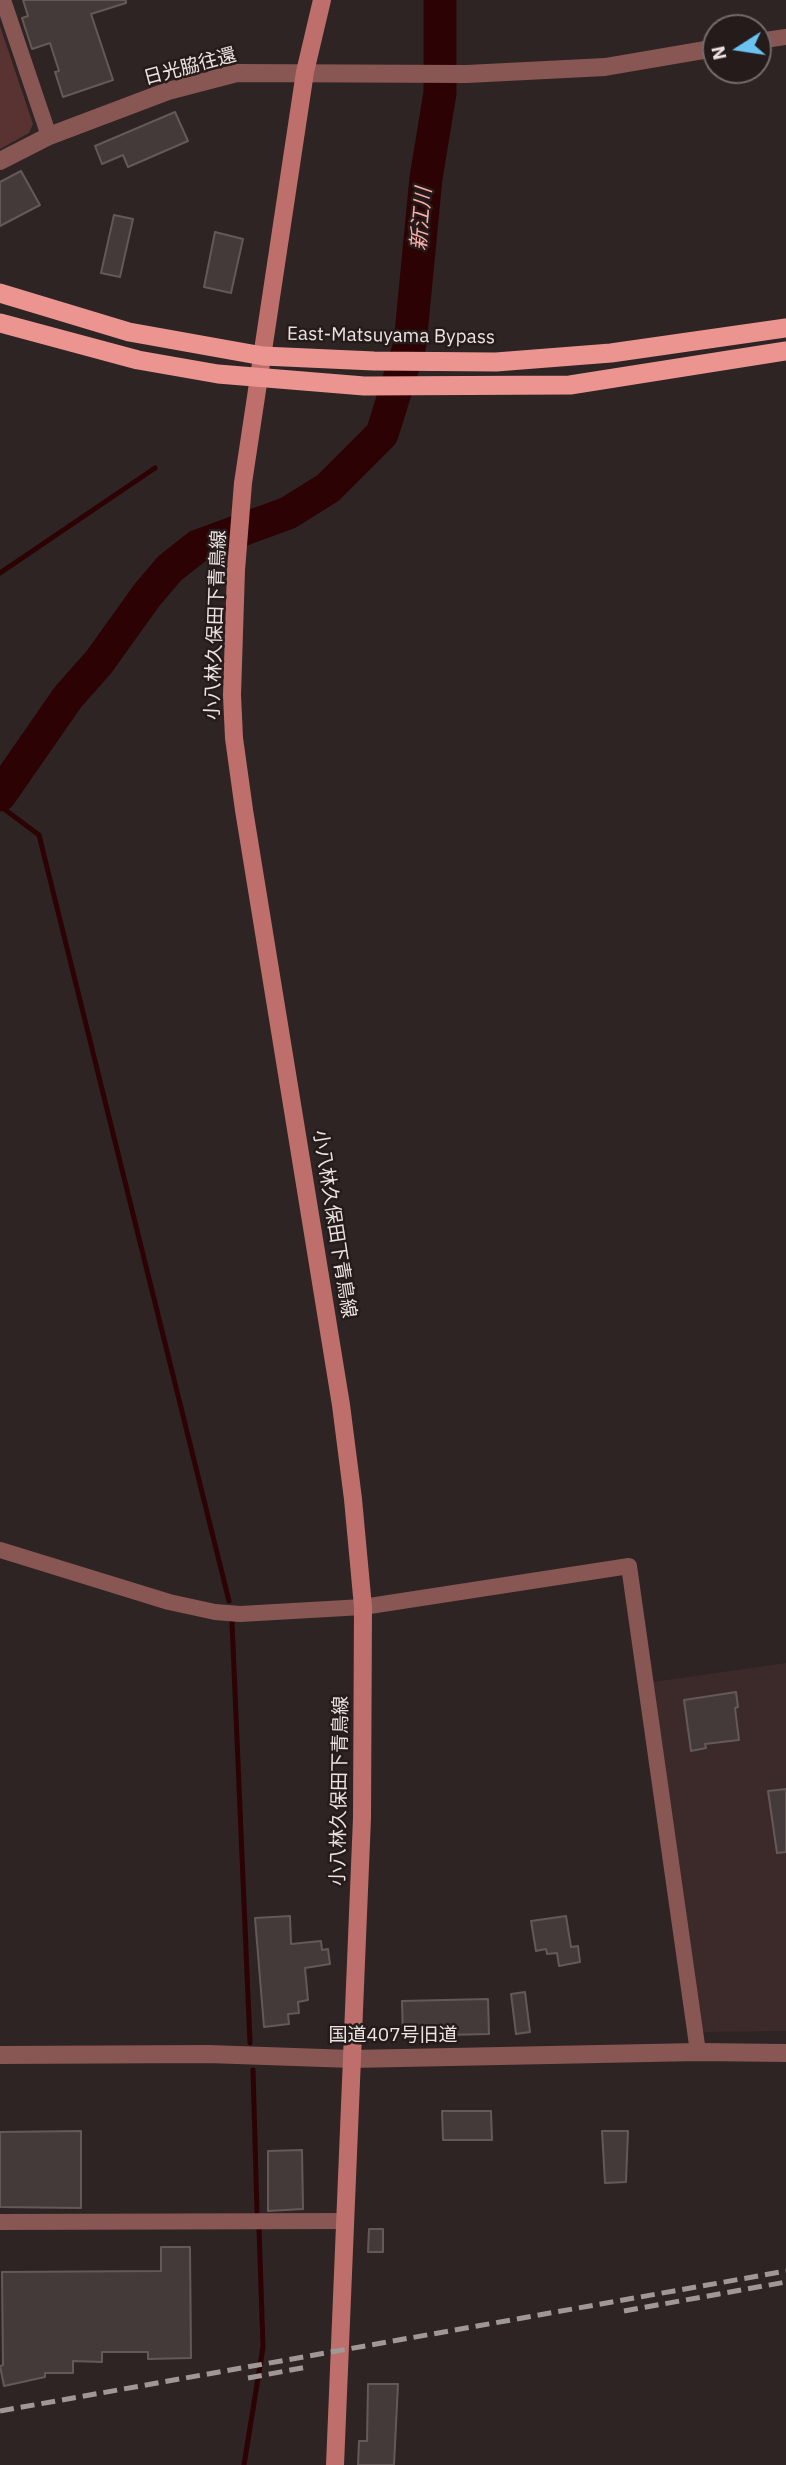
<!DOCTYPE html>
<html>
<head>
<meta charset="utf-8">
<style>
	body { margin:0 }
	#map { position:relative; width:786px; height:2465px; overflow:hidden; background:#2e2424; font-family:"IBM Plex Sans",sans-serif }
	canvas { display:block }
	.north { position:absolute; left:702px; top:14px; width:70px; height:70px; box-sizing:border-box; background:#251b1a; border:2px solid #746b6a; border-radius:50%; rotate:258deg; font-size:19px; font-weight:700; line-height:28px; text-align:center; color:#eae3e2 }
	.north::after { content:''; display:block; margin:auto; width:24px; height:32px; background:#6ac3f1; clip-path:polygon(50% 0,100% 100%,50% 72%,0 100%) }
</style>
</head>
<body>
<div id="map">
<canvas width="786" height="2465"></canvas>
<div class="north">N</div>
</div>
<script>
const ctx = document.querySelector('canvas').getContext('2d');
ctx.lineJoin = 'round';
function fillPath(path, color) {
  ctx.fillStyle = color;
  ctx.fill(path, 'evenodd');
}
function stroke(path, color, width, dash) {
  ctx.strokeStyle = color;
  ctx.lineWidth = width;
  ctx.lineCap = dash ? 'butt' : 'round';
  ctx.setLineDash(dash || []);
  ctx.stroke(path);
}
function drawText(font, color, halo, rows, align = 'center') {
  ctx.font = font + ' "IBM Plex Sans","Noto Sans JP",sans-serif';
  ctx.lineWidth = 5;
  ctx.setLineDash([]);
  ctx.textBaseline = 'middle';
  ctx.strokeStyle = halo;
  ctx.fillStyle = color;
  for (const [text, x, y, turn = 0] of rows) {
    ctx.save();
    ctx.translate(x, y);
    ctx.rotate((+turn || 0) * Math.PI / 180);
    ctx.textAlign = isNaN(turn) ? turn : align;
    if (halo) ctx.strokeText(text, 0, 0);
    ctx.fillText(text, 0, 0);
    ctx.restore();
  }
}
fillPath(new Path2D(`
	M786,1663V2031L702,2032L653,1682Z`), '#3b2a29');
fillPath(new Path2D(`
	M0,26L33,124L29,133L0,149Z`), '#583331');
stroke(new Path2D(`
	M0,573L155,468
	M0,806L39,835L229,1601
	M232,1622L250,2043
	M253,2070L257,2212
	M244,2465L263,2347L259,2228`), '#2c0204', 5);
stroke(new Path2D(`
	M0,795L68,697L99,662L147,595L170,568L198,546L288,513L328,488L382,434L410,344L426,178L440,93V0`), '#2c0204', 33);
const building = new Path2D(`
	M23,0H126V3L91,14L113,80L63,97L55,72L59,71L50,43L32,49L22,18L28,16Z
	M175,112L188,141L128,167L123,155L102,164L95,146Z
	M21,171L40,205L0,226V182Z
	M114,215L133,219L120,277L101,273Z
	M215,232L243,239L231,293L204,287Z
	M736,1692L738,1707L735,1708L739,1740L705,1744L706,1748L691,1751L684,1700Z
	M786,1789V1852L777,1853L768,1791Z
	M290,1916L291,1944L321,1941L322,1950L328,1949L330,1964L305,1968L308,2000L298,2002L299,2013L288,2014L289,2024L264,2027L255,1918Z
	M566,1916L571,1947L578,1946L580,1962L559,1966L557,1953L547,1954L546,1949L536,1951L531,1921Z
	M525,1992L530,2032L516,2034L511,1994Z
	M488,1999L489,2034L403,2036L402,2001Z
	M442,2111H491L492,2140H443Z
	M81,2131V2208L0,2207V2132Z
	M602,2131H628L626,2182L605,2183Z
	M302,2150L303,2209L268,2211V2151Z
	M369,2229H383V2252H368Z
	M161,2247H190L191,2358L148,2359V2352H102V2362L73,2361V2373H45V2377L4,2386L0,2366L3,2365L2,2272L161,2271Z
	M368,2384H398L394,2465H358L359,2441H367Z`);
fillPath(building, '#453a3a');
stroke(building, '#655958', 2);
stroke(new Path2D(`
	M3,0L49,136
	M758,41L786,37
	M0,1550L169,1602L215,1612L240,1614L363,1607L629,1566L698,2052
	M0,2222L345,2221`), '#885653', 16);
stroke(new Path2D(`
	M0,161L49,136L168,91L237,73L467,74L605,67L716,48
	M0,2055L208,2054L352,2059L698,2052L786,2053`), '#885653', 18);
stroke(new Path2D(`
	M322,0L305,72L243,483L236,570L232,695L234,738L244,810L341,1405L353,1499L363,1607L362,1818L335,2465`), '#be6f6b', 18);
stroke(new Path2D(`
	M0,293L129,332L263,356L374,361L496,362L611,353L786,328
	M0,323L138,360L218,374L364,386L570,385L786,351`), '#ec9490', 19);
stroke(new Path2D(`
	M624,2311L786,2282
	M248,2378L307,2367
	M0,2411L786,2271`), '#a09897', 5, [14, 7]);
drawText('19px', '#eae3e2', '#251b1a', [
	["日光脇往還",190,67,-15],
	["East-Matsuyama Bypass",391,336,1],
	["小八林久保田下青鳥線",216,625,-88],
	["小八林久保田下青鳥線",334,1224,81],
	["小八林久保田下青鳥線",340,1791,-89],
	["国道407号旧道",393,2036]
]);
drawText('italic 21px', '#fdaca7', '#251b1a', [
	["新江川",422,219,-85]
]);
</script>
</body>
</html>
